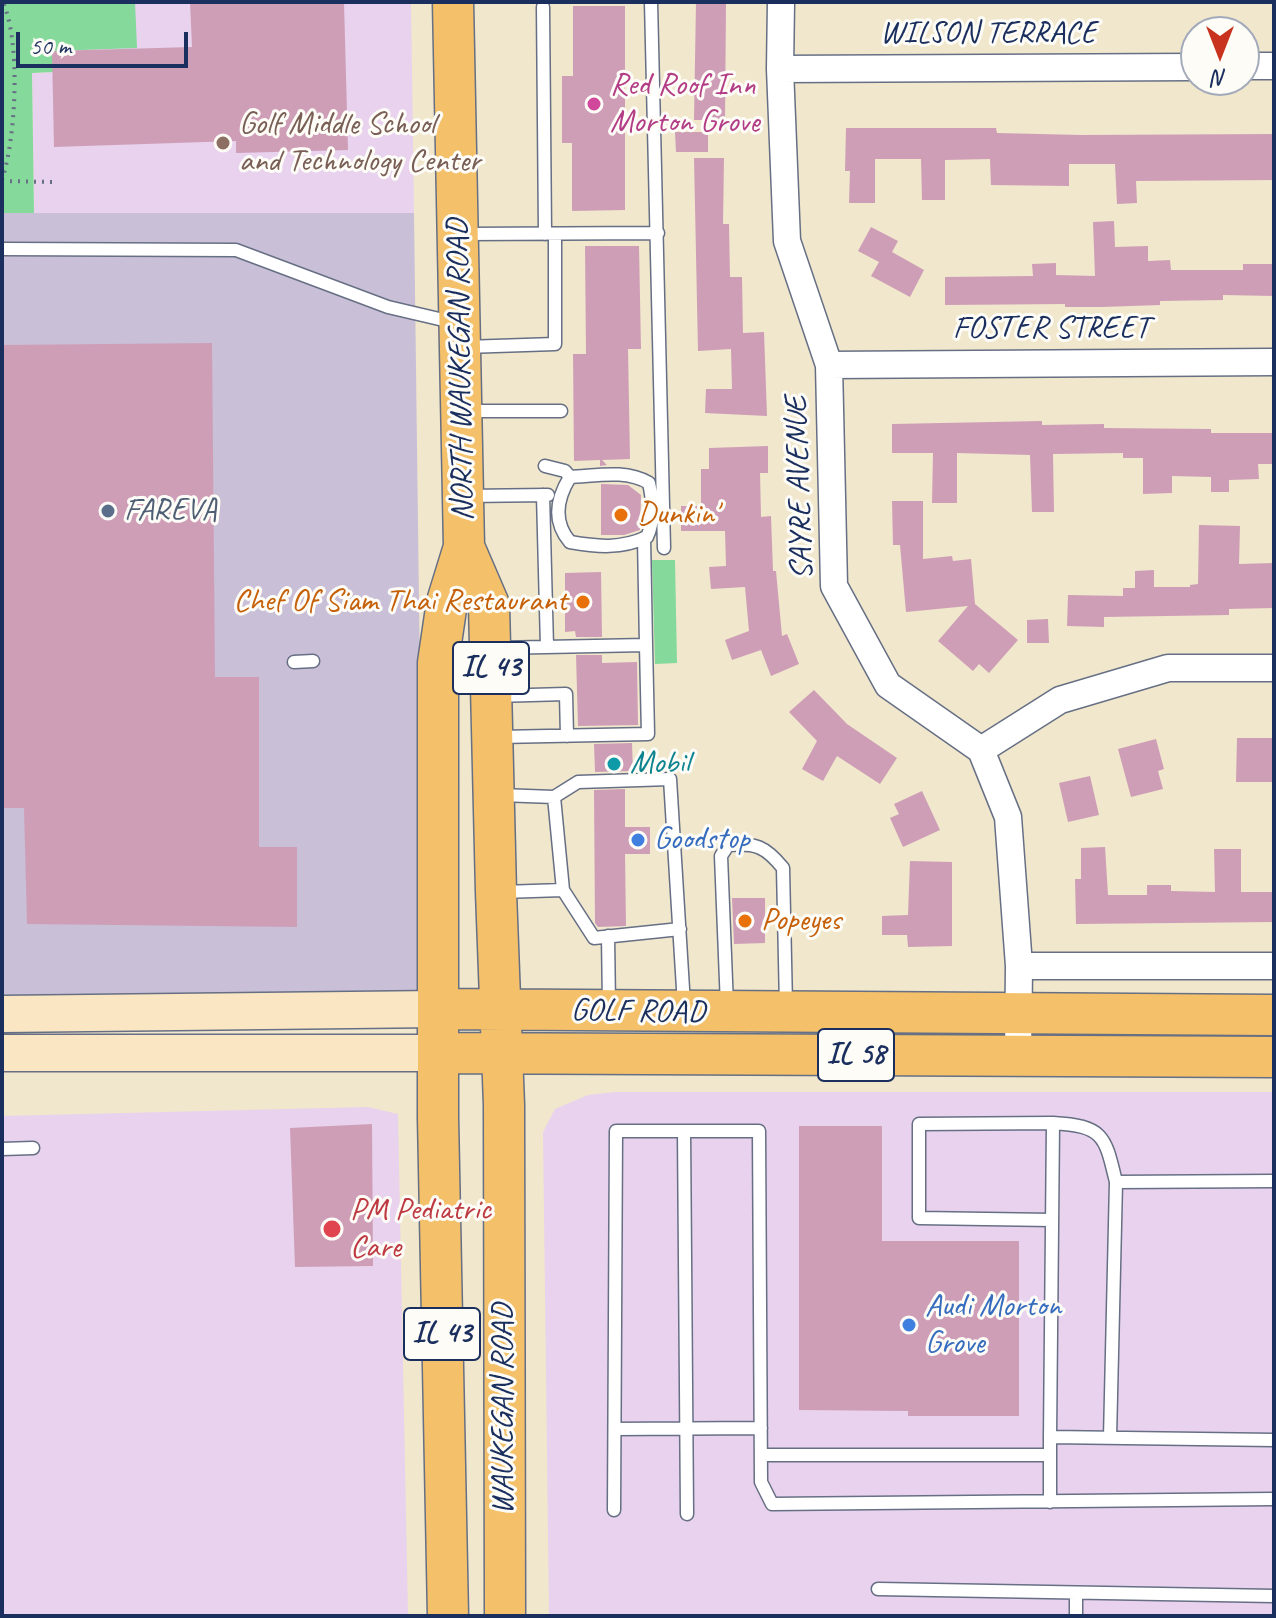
<!DOCTYPE html>
<html>
<head>
<meta charset="utf-8">
<style>
	body { margin:0 }
	#map { position:relative; width:1276px; height:1618px; overflow:hidden; background:#f0e7cc; font-family:Caveat,sans-serif }
	canvas { display:block }
	.frame { position:absolute; inset:0; border:4px solid #1b2f5e; pointer-events:none }
	.north { position:absolute; left:1180px; top:16px; width:80px; height:80px; box-sizing:border-box; background:#fdfcf7; border:2px solid #a3aaba; border-radius:50%; rotate:180deg; font-size:22px; font-weight:700; line-height:32px; text-align:center; color:#1b2f5e }
	.north::after { content:''; display:block; margin:auto; width:28px; height:36px; background:#c8321e; clip-path:polygon(50% 0,100% 100%,50% 72%,0 100%) }
	.scale { position:absolute; left:16px; top:32px; width:172px; height:36px; box-sizing:border-box; border:4px solid #1b2f5e; border-top:0; padding-left:10px; font-size:24px; line-height:28px; white-space:nowrap; color:#1b2f5e; -webkit-text-stroke:6px #fdfcf7; paint-order:stroke }
</style>
</head>
<body>
<div id="map">
<canvas width="1276" height="1618"></canvas>
<div class="frame"></div>
<div class="north">N</div>
<div class="scale">50 m</div>
</div>
<script>
const ctx = document.querySelector('canvas').getContext('2d');
ctx.lineJoin = 'round';
function fillPath(path, color) {
  ctx.fillStyle = color;
  ctx.fill(path, 'evenodd');
}
function stroke(path, color, width, dash) {
  ctx.strokeStyle = color;
  ctx.lineWidth = width;
  ctx.lineCap = dash ? 'butt' : 'round';
  ctx.setLineDash(dash || []);
  ctx.stroke(path);
}
function drawText(font, color, halo, rows, align = 'center') {
  ctx.font = font + ' Caveat,sans-serif';
  ctx.lineWidth = 6;
  ctx.setLineDash([]);
  ctx.textBaseline = 'middle';
  ctx.strokeStyle = halo;
  ctx.fillStyle = color;
  for (const [text, x, y, turn = 0] of rows) {
    ctx.save();
    ctx.translate(x, y);
    ctx.rotate((+turn || 0) * Math.PI / 180);
    ctx.textAlign = isNaN(turn) ? turn : align;
    if (halo) ctx.strokeText(text, 0, 0);
    ctx.fillText(text, 0, 0);
    ctx.restore();
  }
}
fillPath(new Path2D(`
	M134,2H411L414,213H34L32,73L53,72L52,51Z
	M615,1092H1274V1616H549L543,1132L555,1109L588,1095Z
	M368,1107L398,1114L408,1616H2V1116Z`), '#e8d2ee');
fillPath(new Path2D(`
	M2,213H414L424,994L2,1000Z`), '#c9bfd7');
fillPath(new Path2D(`
	M2,2H135L137,48L53,51V72L32,73L34,213H2Z
	M652,560H675L677,663L655,664Z`), '#84d99b');
fillPath(new Path2D(`
	M190,2H344L348,150L236,153V141L54,147L52,51L192,47Z
	M696,2H726L725,120H694Z
	M573,6H625V210L572,211V143H562V76H573Z
	M846,128H996L997,133L1081,135L1274,134V180L1136,181L1137,203L1117,204L1115,164H1069V186L991,185L990,159L945,160V200H922L921,159H875V203H849L850,171H845Z
	M675,132H708V152H676Z
	M694,158H724L723,224H729L730,277H742L743,333L764,332L767,416L705,413L706,389H732L731,349L698,351Z
	M1114,221L1115,247L1148,246V261L1170,260L1171,270H1243V264H1274V296L1223,295V300L1160,301V305L1102,307H1065V304L945,305V277L1033,276L1032,264L1056,263V275L1095,276L1093,222Z
	M871,227L898,241L892,252L924,270L910,297L871,276L879,262L858,251Z
	M585,246H639L641,349H628L630,459L602,460L607,465L600,466V460L574,461L573,354H586Z
	M212,343L215,677H259V847H297V927L27,924L24,808H2V345Z
	M1042,421V425L1104,424V428L1211,429V433H1274V464H1258L1259,479L1229,480V492H1211V477L1172,476V493L1143,494V458H1123V453L1053,454L1054,512H1032L1030,455L957,453V503H932L933,453H892V424Z
	M768,446V473H760L761,517L771,516L773,571H776L782,636L787,634L799,664L771,676L761,650L732,660L725,640L749,631L745,587L711,589L709,567L726,566L725,531H681V506H701V469H709V448Z
	M601,484L628,485L641,495L640,530L624,535H601Z
	M892,501H923V559L952,556L953,561L971,559L975,604L1018,640L989,673L979,664L973,671L938,641L968,606L906,612L900,545H893Z
	M1199,525L1240,526L1239,564L1274,563V608L1229,609V615L1104,617V627L1067,626L1068,595L1123,596V588H1135V571L1154,570V587H1190V585L1198,584Z
	M601,572L602,637H576L575,631L565,632V573Z
	M1048,619L1049,643H1027V620Z
	M576,655H602V663L637,662L638,725L578,726Z
	M814,690L847,724L897,758L880,784L837,756L823,781L802,769L817,741L789,712Z
	M1237,738H1274V782H1236Z
	M1156,739L1164,769L1158,771L1163,789L1131,797L1118,749Z
	M632,743L633,771L595,772L594,744Z
	M1090,776L1099,815L1068,822L1059,783Z
	M625,789V827H650V854H625L626,926L598,927L595,923L594,790Z
	M922,791L940,830L903,847L890,818L899,814L894,804Z
	M1105,847L1108,895H1147V885H1171V891L1215,892L1214,849H1241V892H1274V922L1076,924L1075,879H1081V848Z
	M910,861L952,862V946L908,947L907,935H882V916L908,915Z
	M732,898H765V943L734,944Z
	M372,1124L373,1266L295,1267L290,1128Z
	M799,1126H882V1241H1019V1416H908V1411L799,1410Z`), '#ce9eb7');
const service = new Path2D(`
	M651,2L664,548
	M543,7L545,234
	M465,234L658,233
	M2,249L236,250L388,307L452,322
	M465,347L555,344V234
	M465,411H561
	M545,466L565,471L570,477C596,476 625,469 649,483C653,501 655,520 647,537C621,549 598,547 570,542C552,521 557,498 570,477
	M543,495L547,647
	M467,496L548,495
	M644,538L646,645
	M494,648L646,645L648,734L499,737
	M294,662L313,661
	M495,696L566,694L567,736
	M500,795L554,797L578,782L670,779L684,1005
	M554,797L563,890L594,938L680,929
	M502,892L563,890
	M608,936L609,1005
	M727,1006L721,856L728,845C756,843 765,846 783,868L786,1006
	M1053,1123C1104,1126 1105,1136 1116,1182
	M684,1131L687,1514
	M2,1149L33,1148
	M615,1429L761,1428
	M1050,1437L1274,1440
	M1110,1438L1116,1182L1274,1181
	M761,1455H1050V1437L1053,1123L919,1124V1218L1052,1220
	M1050,1455V1502
	M614,1510L616,1131H759L761,1482L772,1504L1274,1499
	M878,1589L1274,1596
	M1076,1616V1594`);
const minor = new Path2D(`
	M781,2L780,69L787,241L829,365L834,586L888,685L981,750L1008,817L1019,966L1018,1056
	M1244,66H1274
	M780,69L1196,67
	M829,365L1274,362
	M981,750L1060,700L1168,668H1274
	M1019,966H1274`);
const secondary = new Path2D(`
	M2,1014L438,1009
	M2,1053H438`);
const primary = new Path2D(`
	M464,547L489,605L496,892L504,1105L505,1616
	M438,1009L1274,1015
	M438,1053L1274,1057
	M448,1616L438,1118V663L447,602L464,547L453,2`);
stroke(service, '#666f84', 15);
stroke(minor, '#666f84', 29);
stroke(secondary, '#666f84', 39);
stroke(primary, '#666f84', 43);
stroke(new Path2D(`
	M2,180C16,137 21,44 3,2
	M2,181L53,182`), '#666f84', 4, [2, 6]);
stroke(service, '#fff', 12);
stroke(minor, '#fff', 26);
stroke(secondary, '#fbe6c3', 36);
stroke(primary, '#f4c16a', 40);
for (const [x, y, r, color] of [
	[594,104,8,"#d1479c"],
	[223,143,8,"#8d6e63"],
	[108,511,8,"#5c6f8a"],
	[621,515,8,"#e8710a"],
	[583,602,8,"#e8710a"],
	[614,764,8,"#0f9aa8"],
	[638,840,8,"#3f7fe0"],
	[745,921,8,"#e8710a"],
	[332,1229,10,"#e0444e"],
	[909,1325,8,"#3f7fe0"]
]) {
  const dot = new Path2D();
  dot.arc(x, y, r, 0, 2 * Math.PI);
  ctx.fillStyle = color;
  ctx.fill(dot);
  stroke(dot, '#fdfcf7', 3);
}
for (const [x, y, w] of [
	[491,668,76],
	[856,1055,76],
	[442,1334,76]
]) {
  const box = new Path2D();
  box.roundRect(x - w / 2, y - 26, w, 52, 6);
  ctx.fillStyle = '#fdfcf7';
  ctx.fill(box);
  stroke(box, '#1b2f5e', 2);
}
drawText('bold 30px', '#1b2f5e', null, [
	["IL 43",491,668],
	["IL 58",856,1055],
	["IL 43",442,1334]
]);
drawText('32px', '#1b2f5e', '#fdfcf7', [
	["WILSON TERRACE",988,34],
	["FOSTER STREET",1051,329],
	["NORTH WAUKEGAN ROAD",461,370,-91],
	["SAYRE AVENUE",800,488,-92],
	["GOLF ROAD",638,1012,1],
	["WAUKEGAN ROAD",504,1409,-90]
]);
drawText('32px', '#b23c85', '#fdfcf7', [
	["Red Roof Inn",610,86],
	["Morton Grove",610,123]
], 'left');
drawText('32px', '#785e54', '#fdfcf7', [
	["Golf Middle School",239,125],
	["and Technology Center",239,162]
], 'left');
drawText('32px', '#4e5e75', '#fdfcf7', [
	["FAREVA",124,511]
], 'left');
drawText('32px', '#c56008', '#fdfcf7', [
	["Dunkin'",637,515],
	["Chef Of Siam Thai Restaurant",567,602,"right"],
	["Popeyes",761,921]
], 'left');
drawText('32px', '#0d838f', '#fdfcf7', [
	["Mobil",630,764]
], 'left');
drawText('32px', '#366cbe', '#fdfcf7', [
	["Goodstop",654,840],
	["Audi Morton",925,1307],
	["Grove",925,1344]
], 'left');
drawText('32px', '#be3a42', '#fdfcf7', [
	["PM Pediatric",350,1211],
	["Care",350,1248]
], 'left');
</script>
</body>
</html>
